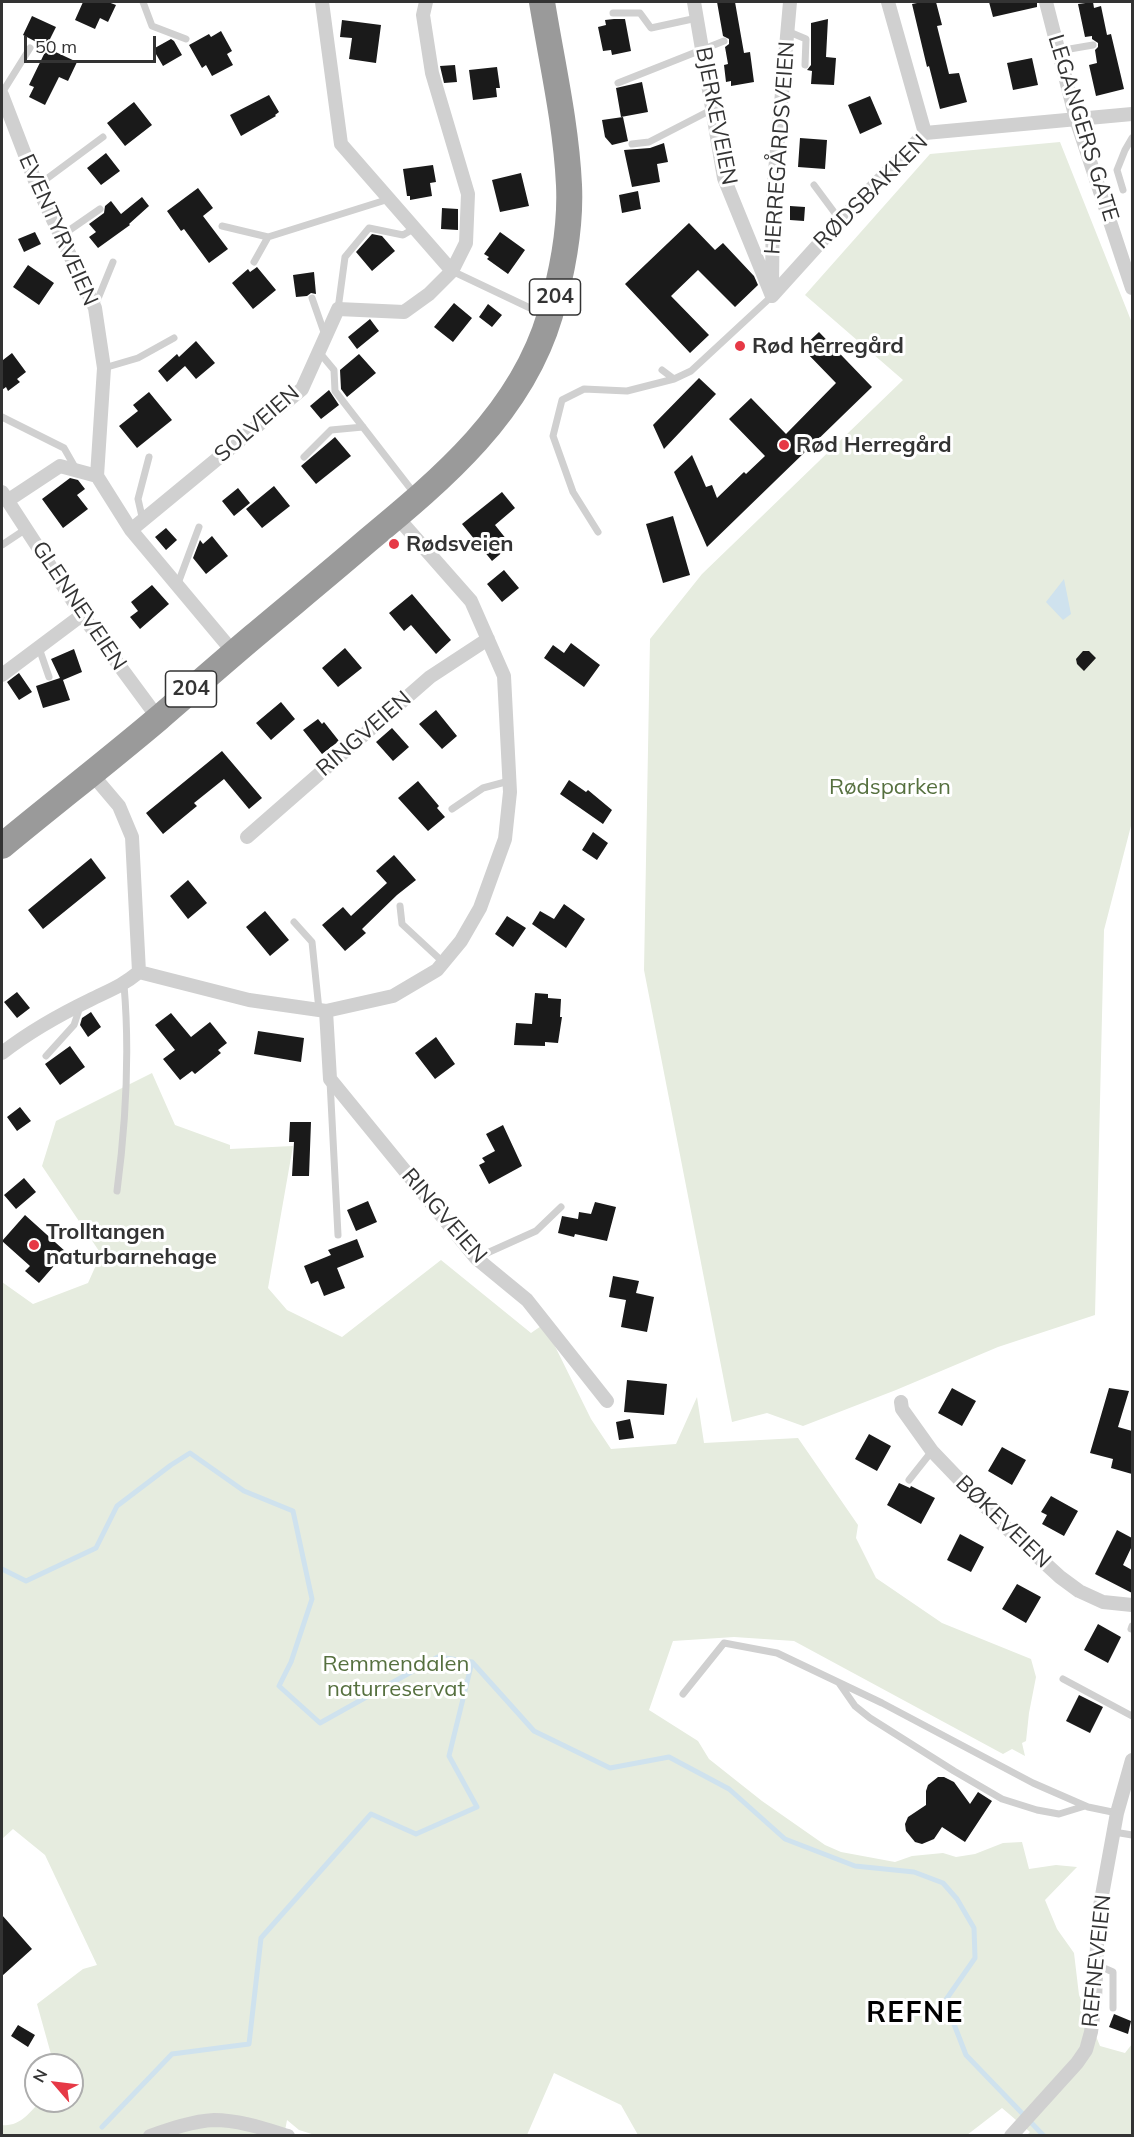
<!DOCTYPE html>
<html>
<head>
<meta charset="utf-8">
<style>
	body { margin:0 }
	#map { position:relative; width:1134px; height:2137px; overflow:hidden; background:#fff; font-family:Mulish,sans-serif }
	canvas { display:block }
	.frame { position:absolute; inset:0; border:3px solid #333; pointer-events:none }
	.north { position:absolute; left:24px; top:2053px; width:60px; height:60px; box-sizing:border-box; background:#fff; border:2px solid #adadad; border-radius:50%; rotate:298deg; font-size:16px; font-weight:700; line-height:24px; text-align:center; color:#333 }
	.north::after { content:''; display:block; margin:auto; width:21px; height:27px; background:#e63946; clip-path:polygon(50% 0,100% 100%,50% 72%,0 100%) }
	.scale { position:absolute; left:24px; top:36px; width:132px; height:27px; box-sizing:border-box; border:3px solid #333; border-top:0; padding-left:8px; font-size:18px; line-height:21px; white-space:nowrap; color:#333; -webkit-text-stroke:4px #fff; paint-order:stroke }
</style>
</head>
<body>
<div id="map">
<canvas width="1134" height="2137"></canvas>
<div class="frame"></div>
<div class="north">N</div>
<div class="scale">50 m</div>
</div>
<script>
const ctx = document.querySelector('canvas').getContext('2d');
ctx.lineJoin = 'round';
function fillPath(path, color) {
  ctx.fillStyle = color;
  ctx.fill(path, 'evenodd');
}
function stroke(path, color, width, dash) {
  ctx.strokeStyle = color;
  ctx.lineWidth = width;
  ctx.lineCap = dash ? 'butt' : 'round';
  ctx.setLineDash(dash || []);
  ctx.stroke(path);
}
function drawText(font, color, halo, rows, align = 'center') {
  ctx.font = font + ' Mulish,sans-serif';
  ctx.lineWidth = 6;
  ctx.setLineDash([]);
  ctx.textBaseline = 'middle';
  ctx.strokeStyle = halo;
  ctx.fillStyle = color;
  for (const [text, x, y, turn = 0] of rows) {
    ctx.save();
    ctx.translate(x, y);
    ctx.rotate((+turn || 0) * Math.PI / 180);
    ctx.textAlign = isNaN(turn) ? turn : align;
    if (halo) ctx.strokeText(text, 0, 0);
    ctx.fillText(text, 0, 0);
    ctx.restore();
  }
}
fillPath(new Path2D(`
	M1060,142L1132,323V822L1104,930L1095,1315L998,1347L896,1390L803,1426L767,1413L732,1422L644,970L650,639L702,574L903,380L805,295L930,154Z
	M152,1073L175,1125L230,1145V1149L293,1146L268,1288L287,1310L342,1337L441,1260L531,1333L544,1324L591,1419L611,1449L676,1444L697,1397L704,1443L798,1438L858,1525L856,1538L876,1578L942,1623L1031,1659L1036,1677L1029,1713L1026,1741L1022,1743L1025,1756L1012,1749L1003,1754L794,1641L734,1637L673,1641L649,1710L698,1741L709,1759L762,1801L825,1845L841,1852L895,1862L912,1856L943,1853L956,1857L975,1854L1003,1843L1022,1842L1029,1869L1056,1865L1077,1867L1045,1900L1057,1929L1074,1953L1079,1995L1100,2046L1125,2053L1132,2044V2135H1027L1030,2132L1002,2108L967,2135H638L621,2105L554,2073L527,2135H315L299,2130L287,2120L284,2136H2V2125C19,2127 30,2113 40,2101H72V2065H54L37,2004L83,1969L97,1965L45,1855L13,1829L2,1839V1282L33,1304L88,1283L101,1254L42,1166L56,1121Z`), '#e6ecdf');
fillPath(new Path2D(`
	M1064,579L1071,614L1063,620L1046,602Z`), '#cfe2ee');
stroke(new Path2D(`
	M2,1569L26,1581L96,1548L117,1506L171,1465L190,1453L244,1491L293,1511L312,1599L291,1662L279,1686L320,1723L438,1657L472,1662L534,1731L610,1768L669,1757L729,1789L785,1839L855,1866L914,1872L943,1883L957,1899L974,1928L975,1958L945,2001L966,2055L1044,2136
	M102,2127L172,2054L249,2044L261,1938L371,1814L416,1834L477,1807L449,1756L472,1662`), '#cfe2ee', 5);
fillPath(new Path2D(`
	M83,2H108L116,5L108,22L100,18L95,29L75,20Z
	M717,2H735L744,53L750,52L754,82L731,86V81L726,82L724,65L728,64L725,47L729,44V39L723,36Z
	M922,2H936L942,25L937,26L949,74L959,73L967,102L940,109L929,66L927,67L912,4Z
	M989,2H1037V7L993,17Z
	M1093,2L1094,8L1101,6L1107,35L1111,34L1124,89L1096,96L1089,65L1097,63L1095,50L1098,47V43L1092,39V36L1085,37L1078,4Z
	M32,16L56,27L46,47L23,35Z
	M614,19H625L631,51L612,55L611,50L603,51L598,27L606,25L605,20Z
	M828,19L826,57L836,58L834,85L811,84L812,71L807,70L811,65V23Z
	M342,20L381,25L376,63L349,59L352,38L340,37Z
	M221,31L232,51L227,54L233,65L212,76L206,65L202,68L189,45L209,34L211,37Z
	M171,39L174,41L182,55L163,66L153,49Z
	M47,48L77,62L68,81L59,77L45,105L29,97L34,87L29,85Z
	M1032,58L1038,85L1013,90L1007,63Z
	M455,65L457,82L444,83L440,66Z
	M497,67L500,88H496L497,97L473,100L469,70Z
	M642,82L648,112L621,117L616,88Z
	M269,95L279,112L275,115L276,116L241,136L230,115Z
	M870,96L882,124L860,134L848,105Z
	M134,102L152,125L125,146L107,123Z
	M623,117L628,141L612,145L605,137L602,120Z
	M800,138L827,140L825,169L798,167Z
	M664,143L668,162L657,164L660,182L632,187L624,150L650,148Z
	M106,153L120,171L101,185L87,168Z
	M433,165L436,182L430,183L432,196L410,200V196H407L403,169Z
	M521,173L529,206L500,212L492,180Z
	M198,188L213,208L203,216L228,249L209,263L184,229L181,231L167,211Z
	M638,191L641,209L622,213L619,195Z
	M142,197L149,206L129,224L130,225L98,248L89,237L96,232L89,224L104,213L105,206L111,201L121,214Z
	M790,206L805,207L804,221L790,220Z
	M442,208L458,209V230L441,229Z
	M689,223L715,250L723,243L754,276L758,285L735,307L698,270L671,296L709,335L690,353L625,284Z
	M35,232L41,244L24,252L18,239Z
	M500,232L525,250L508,274L487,259L489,257L484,254Z
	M372,234L382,236L395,251L372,271L356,252Z
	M28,265L54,283L39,305L13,287Z
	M257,267L276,290L253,309L232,283L248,269L250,272Z
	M314,272L316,294L311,293L307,296L296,297L293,275Z
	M454,303L472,318L453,342L434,327Z
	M488,304L502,315L492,327L479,317Z
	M370,319L379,331L357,349L348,337Z
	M819,332L872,387L707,547L674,472L692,455L706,487L712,485L717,498L744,472L746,474L765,456L729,419L751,398L786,434L836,383L802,348Z
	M196,341L215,363L196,379L185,366L167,382L158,371L177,354L179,357Z
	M12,353L26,372L17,379L20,382L8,391L6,387L2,390V358L3,360Z
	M359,354L376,373L347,397L341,389L340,370Z
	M699,378L716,394L664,449L653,425Z
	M329,390L339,405L321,419L310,406Z
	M149,392L172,420L137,448L119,426L138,411L133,405Z
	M335,437L351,456L316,484L301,466Z
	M70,478L78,480L85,489L77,495L88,509L63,528L42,499Z
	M274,486L290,506L262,528L246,509Z
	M238,488L250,503L234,516L222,501Z
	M502,492L515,508L495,525L511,545L492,561L462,524Z
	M673,516L690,575L663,583L646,524Z
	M166,528L177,540L166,550L155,537Z
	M212,536L228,556L206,574L193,558L200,540L203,544Z
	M504,570L519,588L502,602L487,584Z
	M152,585L169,604L140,629L130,617L138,611L131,602Z
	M412,594L451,640L436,654L411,625L404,631L389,613Z
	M571,643L600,665L584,687L544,658L553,645L564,653Z
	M345,648L362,668L338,687L322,668Z
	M74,649L82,672L63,680L70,700L43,708L36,686L60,678L51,659Z
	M1083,651H1089L1096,658L1084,671L1077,664L1076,659Z
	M19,673L32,692L19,700L7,682Z
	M281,702L295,719L271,740L256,723Z
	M436,710L457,736L442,749L419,724Z
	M318,719L322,724L324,722L339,741L322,754L303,730Z
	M392,728L409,747L393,761L376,742Z
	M222,751L262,798L249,809L224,779L194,803L197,806L163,834L146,813Z
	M569,780L586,792L588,790L612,810L603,824L560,794Z
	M418,781L439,806L437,808L445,817L428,831L398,798Z
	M593,832L608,843L597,860L582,850Z
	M394,855L416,880L397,895L362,929L366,933L345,951L322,925L343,907L351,916L387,883L376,871Z
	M91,858L106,878L43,929L28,910Z
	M188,880L207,903L188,919L170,896Z
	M564,904L585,919L566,948L532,924L540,911L554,919Z
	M265,911L289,940L270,956L246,927Z
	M507,916L526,928L513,947L495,934Z
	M17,992L30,1008L17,1018L4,1002Z
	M535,993L548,994V998L561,999L560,1017H562L558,1043L545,1042V1046L514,1045L516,1023L532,1024Z
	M91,1012L101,1027L88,1037L80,1025L82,1018Z
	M171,1013L191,1037L210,1022L227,1043L218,1050L221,1053L195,1074L192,1071L180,1080L163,1059L175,1050L155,1025Z
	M258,1031L304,1038L301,1062L254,1054Z
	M436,1037L455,1064L435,1079L415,1053Z
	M70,1046L85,1067L60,1085L45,1064Z
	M20,1107L31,1121L17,1131L7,1117Z
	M290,1122H311L309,1176H292L294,1142H289Z
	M503,1125L522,1166L489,1184L479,1165L485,1162L482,1158L495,1151L486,1134Z
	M24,1178L36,1192L16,1209L4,1195Z
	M368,1201L377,1222L356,1231L347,1210Z
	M595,1202L616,1207L607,1241L575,1234L574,1237L558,1233L562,1216L578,1219L579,1212L591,1214Z
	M25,1215L66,1252L39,1283L25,1271L30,1266L2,1241Z
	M357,1239L364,1257L337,1268L345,1288L324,1296L318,1281L311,1284L304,1266L331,1255L328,1250Z
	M613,1276L639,1281L636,1293L654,1297L647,1332L621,1327L626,1300L609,1297Z
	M627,1380L667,1384L664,1415L624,1412Z
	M952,1388L976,1401L962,1426L938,1413Z
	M1109,1388L1129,1391L1118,1427L1132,1431V1474L1111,1468L1113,1459L1090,1453Z
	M630,1419L634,1438L619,1440L616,1422Z
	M869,1434L891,1446L877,1471L855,1459Z
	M1002,1447L1026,1460L1012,1485L988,1471Z
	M899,1483L910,1488L911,1486L935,1498L921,1524L887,1505Z
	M1051,1496L1078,1511L1064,1536L1042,1524L1047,1515L1041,1512Z
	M1117,1530L1132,1538V1546L1123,1565L1132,1570V1593L1095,1574Z
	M960,1534L984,1547L971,1572L947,1560Z
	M1017,1584L1041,1597L1026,1623L1002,1609Z
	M1098,1624L1121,1637L1108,1663L1084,1650Z
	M1079,1695L1103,1707L1090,1733L1066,1721Z
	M938,1777H944L954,1782L970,1804L978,1792L992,1801L965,1842L942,1827L934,1839L922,1844L915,1842L906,1831L905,1824L908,1817L926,1805V1791L928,1785Z
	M2,1915L32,1949L2,1976Z
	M1114,2014L1131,2021L1128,2034L1109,2027Z
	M18,2025L35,2035L28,2047L11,2036Z`), '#1a1a1a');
stroke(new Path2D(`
	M143,2L152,26L186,39
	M613,13H640L651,28L697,18
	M787,31L806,39L805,65
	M1058,51L1093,45
	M618,83L724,41
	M2,93L30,48
	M632,144L649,142L713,109
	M814,185L840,220
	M37,186L103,137
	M1123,190L1117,170L1125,150L1132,138
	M222,226L268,237L389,199
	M61,236L100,209
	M254,262L268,237
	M452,271L530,308
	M312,298L325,335
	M95,306L113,262
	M338,309L345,257L369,228L403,235L415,228
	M319,352L334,370L335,391L414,493
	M104,368L138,358L174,338
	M662,370L674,379
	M2,417L64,448L76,469
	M304,457L331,430L363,427
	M143,521L138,499L149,457
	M598,532L573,492L553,436L562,400L584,389L627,391L674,379L691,371L772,296
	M2,545L26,529
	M177,586L199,527
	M39,648L49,677
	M452,809L483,788L509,781
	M400,906L402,924L444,963
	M294,922L312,942L319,1010
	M46,1056L74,1025L80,1007
	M330,1081L338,1235
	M117,1191C126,1122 130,1054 124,985
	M476,1258L536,1231L561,1207
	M909,1480L932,1451
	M1131,1629L1132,1626
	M1063,1679L1132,1716
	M839,1683L855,1706L870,1718L954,1771L1002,1799L1037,1810L1059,1814L1085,1806
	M683,1694L724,1643L777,1653L882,1703L1033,1783L1088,1807L1117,1813
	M1114,1832L1132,1835
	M1097,1965L1113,1972V2008`), '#d0d0d0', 7);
stroke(new Path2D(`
	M322,2L341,144L452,271
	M694,2L724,178L772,296
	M888,2L925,133
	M1046,2L1076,119L1132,288
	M2,95L37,186L95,308L104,368L97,476L131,530L234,653
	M772,287L773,194L790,2
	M772,296L838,223L925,133L1132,114
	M2,492L82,615L158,718
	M7,501L60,466L97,476
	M131,530L302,389L338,309L404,312L429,294L452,271L466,243L468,194L432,73L423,15L426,2
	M2,675L82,615
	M91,773L119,806L132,837L139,972L249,1000L326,1011L393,996L437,970L461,941L480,908L505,839L510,792L504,676L471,601L397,517
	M247,837L430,677L488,639
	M326,1011L330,1079L476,1258L527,1300L607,1401
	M2,1053C29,1032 59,1015 90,1000C110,990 122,986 139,972
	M901,1402L902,1409L932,1451L1000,1522L1060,1577L1079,1591L1103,1602L1132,1605
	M150,2136C170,2129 193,2121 214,2120C239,2120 265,2129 288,2136
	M1011,2136L1077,2063L1086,2050L1091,2032L1095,2002L1098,1917L1117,1813L1132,1760`), '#d0d0d0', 14);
stroke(new Path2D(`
	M2,846C54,803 107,762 159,718C190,691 222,663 254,636C292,604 330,573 367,541C443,478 521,413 550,315C562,274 571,228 569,185C566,123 552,63 542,2`), '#9a9a9a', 26);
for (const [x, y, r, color] of [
	[740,346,6,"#e63946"],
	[784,445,6,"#e63946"],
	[394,544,6,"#e63946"],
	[34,1245,6,"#e63946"]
]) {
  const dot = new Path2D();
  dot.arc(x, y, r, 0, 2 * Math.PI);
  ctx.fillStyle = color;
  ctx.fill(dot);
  stroke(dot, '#fff', 2);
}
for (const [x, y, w] of [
	[555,297,51],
	[191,689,51]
]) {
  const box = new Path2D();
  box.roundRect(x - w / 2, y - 18, w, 36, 4.5);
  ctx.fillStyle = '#fff';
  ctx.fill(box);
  stroke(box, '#333', 1.5);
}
drawText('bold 21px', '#333', null, [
	["204",555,297],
	["204",191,689]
]);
drawText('22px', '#333', '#fff', [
	["BJERKEVEIEN",716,116,79],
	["LEGANGERS GATE",1083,128,73],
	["HERREGÅRDSVEIEN",780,148,-86],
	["RØDSBAKKEN",871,192,-45],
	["EVENTYRVEIEN",58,230,66],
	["SOLVEIEN",257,424,-41],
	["GLENNEVEIEN",79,606,56],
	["RINGVEIEN",364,734,-41],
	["RINGVEIEN",444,1216,49],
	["BØKEVEIEN",1003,1522,44],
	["REFNEVEIEN",1097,1961,-84]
]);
drawText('bold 22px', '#333', '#fff', [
	["Rød herregård",752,346],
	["Rød Herregård",796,445],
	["Rødsveien",406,544],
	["Trolltangen",46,1232],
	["naturbarnehage",46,1257]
], 'left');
drawText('22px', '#56703f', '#fff', [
	["Rødsparken",890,787],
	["Remmendalen",396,1664],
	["naturreservat",396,1689]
]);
ctx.letterSpacing = '1.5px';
drawText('bold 28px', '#000', '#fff', [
	["REFNE",915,2014]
]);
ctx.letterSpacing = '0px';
</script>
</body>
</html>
